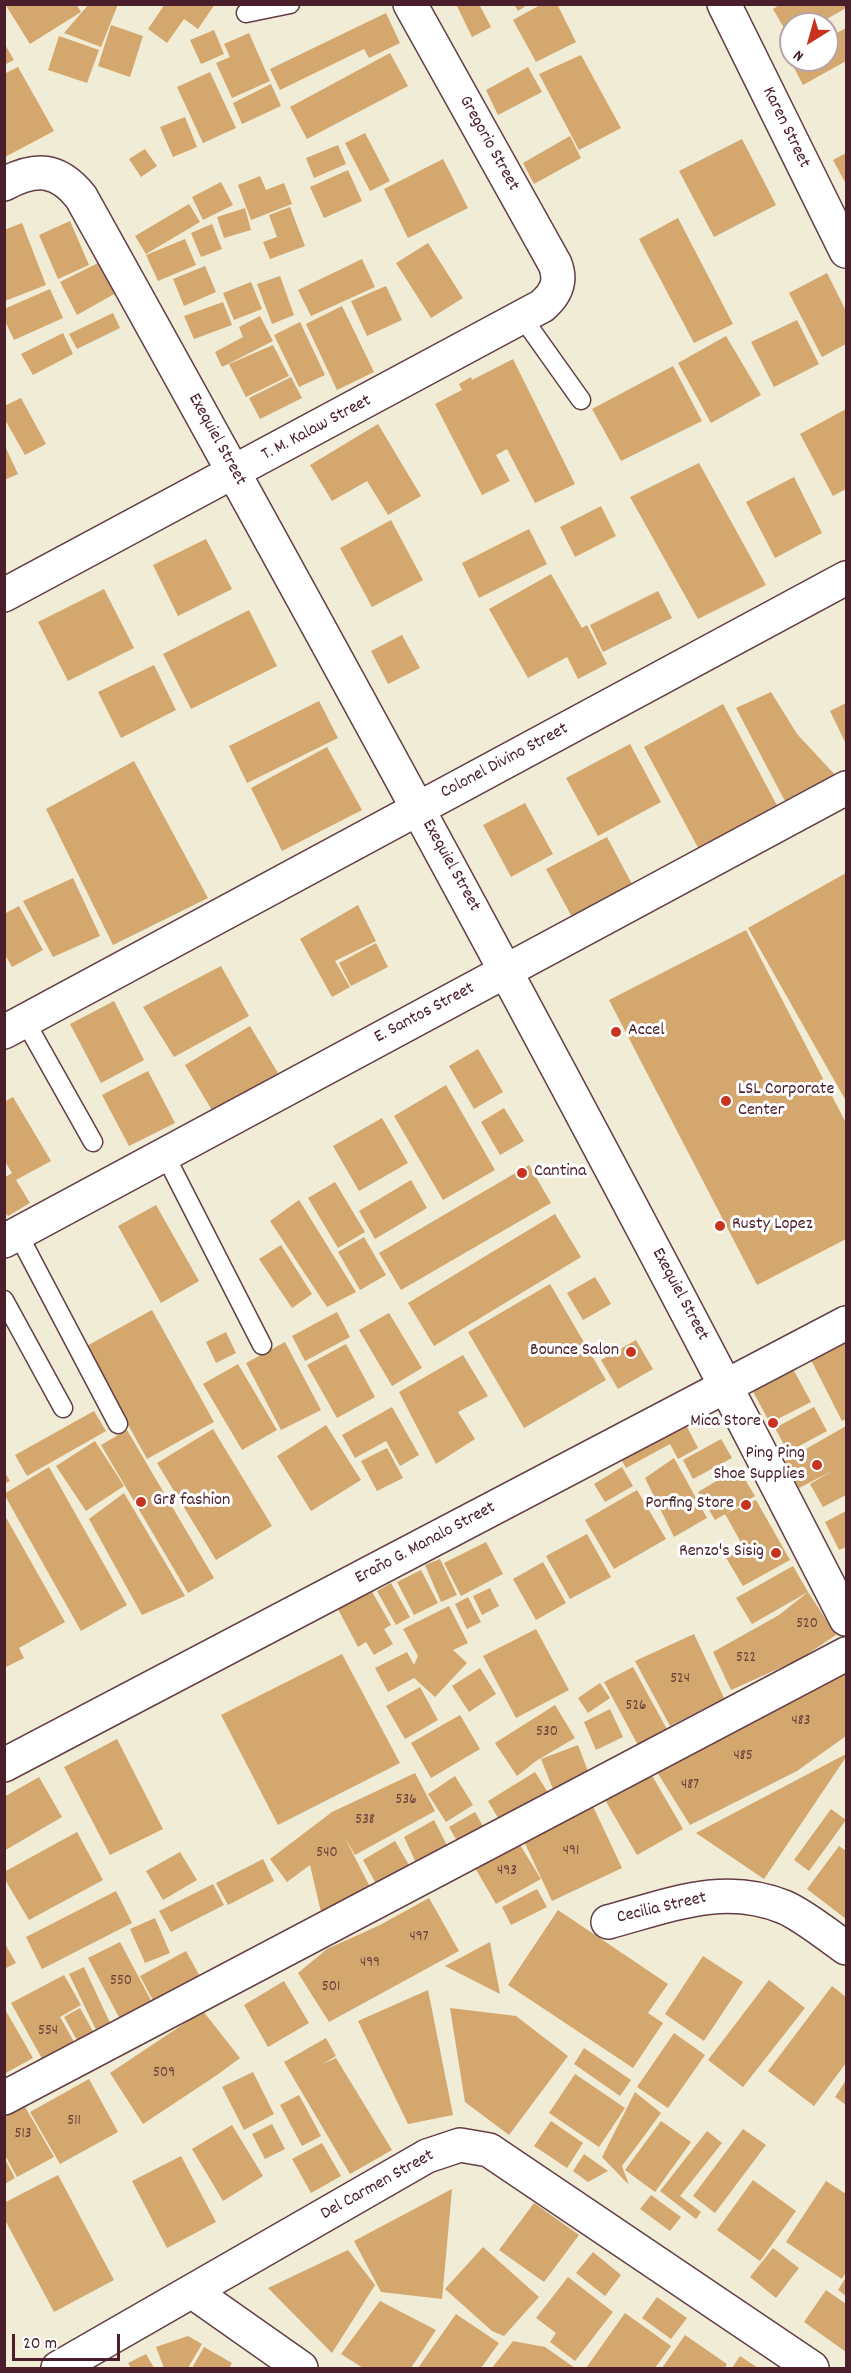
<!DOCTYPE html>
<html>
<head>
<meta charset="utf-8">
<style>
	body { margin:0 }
	#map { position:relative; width:851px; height:2373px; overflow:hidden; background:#f1ecd6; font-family:Dekko,sans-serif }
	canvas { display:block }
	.frame { position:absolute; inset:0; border:6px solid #4a1f2b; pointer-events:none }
	.north { position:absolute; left:779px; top:12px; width:60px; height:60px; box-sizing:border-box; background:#fff; border:2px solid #b7a5aa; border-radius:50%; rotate:217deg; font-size:16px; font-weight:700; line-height:24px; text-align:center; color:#4a1f2b }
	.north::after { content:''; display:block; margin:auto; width:21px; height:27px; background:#c8321e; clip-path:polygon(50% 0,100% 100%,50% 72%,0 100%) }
	.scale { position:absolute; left:12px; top:2334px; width:108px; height:27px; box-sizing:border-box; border:3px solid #4a1f2b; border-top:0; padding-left:8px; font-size:18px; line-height:21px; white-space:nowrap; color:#4a1f2b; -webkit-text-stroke:4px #fff; paint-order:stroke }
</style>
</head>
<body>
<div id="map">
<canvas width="851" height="2373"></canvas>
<div class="frame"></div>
<div class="north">N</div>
<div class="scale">20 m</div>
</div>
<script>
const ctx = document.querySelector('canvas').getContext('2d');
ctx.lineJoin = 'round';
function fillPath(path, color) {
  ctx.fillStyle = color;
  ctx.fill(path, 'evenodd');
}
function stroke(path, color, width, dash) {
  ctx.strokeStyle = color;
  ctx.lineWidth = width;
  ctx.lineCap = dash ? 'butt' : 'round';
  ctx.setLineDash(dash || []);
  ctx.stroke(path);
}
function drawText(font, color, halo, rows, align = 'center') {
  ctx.font = font + ' Dekko,sans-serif';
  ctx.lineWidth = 6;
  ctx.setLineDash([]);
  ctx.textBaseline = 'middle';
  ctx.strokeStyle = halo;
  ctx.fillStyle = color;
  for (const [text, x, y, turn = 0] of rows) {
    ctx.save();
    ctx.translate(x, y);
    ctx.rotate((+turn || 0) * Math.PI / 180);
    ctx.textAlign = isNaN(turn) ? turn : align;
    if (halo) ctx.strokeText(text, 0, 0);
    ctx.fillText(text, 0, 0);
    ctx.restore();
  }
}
fillPath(new Path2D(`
	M5,4H76L81,12L30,44Z
	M89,4H118L101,47L64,33Z
	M165,4H215L198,29L184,19L167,43L148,29Z
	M456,4H479L491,27L472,37Z
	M514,4H529L518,11Z
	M542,4H557L576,42L536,62L513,20Z
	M781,4H846V8L818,24H791V40L773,9Z
	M386,13L400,43L369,58L364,49L280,90L270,69Z
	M111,25L143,36L130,77L98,66Z
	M846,28V61L803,85L790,60H827V38Z
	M214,30L224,54L201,64L190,40Z
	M249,33L270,81L232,98L216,63L230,57L224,44Z
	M59,36L99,50L87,83L48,70Z
	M4,43L14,60L4,65Z
	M390,53L408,86L307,139L290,107Z
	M581,55L621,128L579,150L539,74Z
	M18,67L54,131L5,157L4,74Z
	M528,67L542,92L498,115L486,90Z
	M210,72L236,128L203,143L177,87Z
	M271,84L281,106L242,124L233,103Z
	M185,117L197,147L173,157L160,127Z
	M365,133L390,181L370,191L345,143Z
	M570,136L581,158L534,184L523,163Z
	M742,139L776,205L714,237L679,171Z
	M338,145L346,164L314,178L306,158Z
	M145,149L157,166L141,177L129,159Z
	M846,153V184L833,160Z
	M443,159L468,208L408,238L384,189Z
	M348,170L362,201L324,218L310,187Z
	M260,176L266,190L284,183L292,204L251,220L238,185Z
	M221,182L233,205L203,220L192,197Z
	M189,204L200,222L146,254L135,236Z
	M290,207L305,246L270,259L263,242L277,237L269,215Z
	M245,208L251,230L224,238L217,217Z
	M678,218L733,324L694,343L639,239Z
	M70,221L89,265L58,279L39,235Z
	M22,223L46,285L5,301L4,230Z
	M212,224L222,249L201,257L191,233Z
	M185,239L196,265L158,281L146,255Z
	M428,243L463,298L431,318L396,263Z
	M362,259L375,287L311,316L298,290Z
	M100,262L116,293L77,315L60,282Z
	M205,266L216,292L184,306L173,279Z
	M827,273L846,311V344L822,357L789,293Z
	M280,276L294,315L272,324L257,284Z
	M251,282L262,309L234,320L223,293Z
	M386,286L402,320L367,336L351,301Z
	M50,289L63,318L14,340L4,319V309Z
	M223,302L232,325L194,339L184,316Z
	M342,306L374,372L337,390L306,324Z
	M113,313L120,328L77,349L69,334Z
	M260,316L273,341L222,367L215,352L243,337L239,327Z
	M797,320L819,364L774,387L751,342Z
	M300,322L325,375L299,387L274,335Z
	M63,333L73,354L33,375L21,354Z
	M726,336L761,395L711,423L678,363Z
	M273,345L289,376L246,397L229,364Z
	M513,359L575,484L535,503L507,449L496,455L510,481L482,495L435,404L462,390L459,384L471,377L472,380Z
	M673,366L702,421L621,461L592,409Z
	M291,377L302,398L260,419L249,398Z
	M21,398L46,444L25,455L4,418V406Z
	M846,409V489L833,496L800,434Z
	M378,424L421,496L388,515L367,481L332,501L310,465Z
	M4,444L18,474L4,480Z
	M699,463L766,585L698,619L630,497Z
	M794,477L822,533L775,558L746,502Z
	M601,506L616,536L575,557L560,527Z
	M391,520L423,580L372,607L340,548Z
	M529,529L547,564L479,598L462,563Z
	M206,539L232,589L178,616L153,565Z
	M551,574L582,628L587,625L607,664L578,679L567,657L528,678L489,609Z
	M104,589L134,648L68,681L38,622Z
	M658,591L672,618L603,652L590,625Z
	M249,610L277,666L191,709L163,654Z
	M402,635L420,668L388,684L371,651Z
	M154,665L176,710L121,738L98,692Z
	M771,692L797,734L838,778L787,805L736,708Z
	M319,701L338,738L247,783L229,746Z
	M846,703V744L830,711Z
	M723,704L781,813L702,855L644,747Z
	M630,744L661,802L598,836L566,778Z
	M327,747L362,810L282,851L251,788Z
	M134,761L208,898L113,945L46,809Z
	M525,803L553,854L511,877L483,825Z
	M607,837L632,884L572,917L546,869Z
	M846,873V1101L748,928Z
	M73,878L100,936L53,957L23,901Z
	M358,905L376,941L335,961L350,987L332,997L300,939Z
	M19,906L43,950L12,967L4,953V914Z
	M746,930L846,1123V1239L757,1285L609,1000Z
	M376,943L388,967L351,986L339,963Z
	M221,966L249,1016L174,1057L143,1007Z
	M114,1001L144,1060L101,1083L70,1024Z
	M250,1026L278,1073L213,1112L185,1065Z
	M478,1049L503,1092L474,1109L449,1066Z
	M148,1071L175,1123L129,1146L102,1095Z
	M446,1085L495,1170L443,1200L394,1116Z
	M13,1097L51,1161L16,1180L30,1203L8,1216L4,1211V1178L12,1173L4,1160V1102Z
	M504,1108L524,1141L500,1155L481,1122Z
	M382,1118L408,1163L359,1191L333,1146Z
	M529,1165L551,1203L401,1290L379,1253Z
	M411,1180L427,1208L375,1239L359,1211Z
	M335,1182L365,1232L338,1248L308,1198Z
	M299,1200L356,1292L327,1307L270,1221Z
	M156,1205L199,1281L161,1303L118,1226Z
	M555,1214L581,1257L434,1346L408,1303Z
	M364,1237L386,1275L360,1290L338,1252Z
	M281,1245L312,1294L292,1308L259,1259Z
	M595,1277L611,1304L583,1320L567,1293Z
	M550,1284L606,1380L524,1428L468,1332Z
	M152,1310L214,1422L147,1459L85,1347Z
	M337,1312L350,1337L305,1361L292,1336Z
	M389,1313L422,1368L392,1386L359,1330Z
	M226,1332L236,1353L216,1363L206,1342Z
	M636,1340L653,1369L618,1389L601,1360Z
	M846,1341V1419L842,1421L811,1360Z
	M285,1342L321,1410L281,1430L246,1363Z
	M346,1344L375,1397L337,1418L307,1365Z
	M463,1355L488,1396L458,1412L475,1439L436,1464L399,1392Z
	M238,1364L277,1430L242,1450L203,1384Z
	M792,1367L811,1402L770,1423L751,1388Z
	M392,1407L419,1455L400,1466L386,1441L355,1458L342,1435Z
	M814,1407L827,1431L788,1452L775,1428Z
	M94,1411L106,1431L27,1476L15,1455Z
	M659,1424L666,1437L686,1425L698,1448L678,1459L670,1444L626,1468L615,1448Z
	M326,1425L361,1480L311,1511L277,1456Z
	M846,1426V1495L823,1507L810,1484L834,1470L799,1488L785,1461Z
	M213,1429L272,1526L216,1560L157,1463Z
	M127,1430L214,1578L188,1593L101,1445Z
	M721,1439L732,1458L693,1479L683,1460Z
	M95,1441L124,1486L86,1511L56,1466Z
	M387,1448L403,1478L377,1491L361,1461Z
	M674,1458L707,1518L674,1537L645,1478Z
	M49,1467L127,1605L81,1631L4,1494Z
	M622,1467L633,1486L605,1502L594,1484Z
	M738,1468L755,1496L715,1520L698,1492Z
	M4,1471L10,1481L4,1484Z
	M637,1490L666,1539L614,1569L585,1520Z
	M124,1493L185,1596L142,1615L89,1519Z
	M756,1500L790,1560L743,1586L725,1556L743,1546L725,1514Z
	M846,1511V1547L839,1550L825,1522Z
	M4,1514L65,1622L19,1648L24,1658L4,1668Z
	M587,1534L611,1577L570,1599L546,1556Z
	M486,1542L503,1574L461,1596L444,1563Z
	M440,1559L457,1595L441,1602L425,1565Z
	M543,1562L566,1603L536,1620L513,1579Z
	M793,1566L808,1592L752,1624L736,1598Z
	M421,1570L438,1603L414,1615L397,1582Z
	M391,1583L410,1617L396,1625L377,1591Z
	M490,1588L499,1606L482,1615L473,1596Z
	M371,1590L391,1625L384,1629L393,1644L374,1655L366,1642L358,1647L338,1609Z
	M808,1592L836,1635L800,1659L731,1690L713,1652L779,1615Z
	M468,1597L481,1622L467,1629L455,1604Z
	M449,1606L468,1643L453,1650L467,1663L435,1697L414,1678L388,1692L375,1668L407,1652L414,1665L418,1656L403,1629Z
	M536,1629L569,1690L516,1718L483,1656Z
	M694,1634L724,1698L670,1726L635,1661Z
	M342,1654L400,1763L278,1825L221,1715Z
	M846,1658V1682L844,1677L846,1684V1736L797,1771L690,1825L652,1764Z
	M633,1667L669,1733L640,1749L604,1682Z
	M480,1668L496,1694L469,1712L452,1686Z
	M600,1683L610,1698L588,1713L578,1698Z
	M420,1687L438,1720L405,1739L386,1706Z
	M555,1705L575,1738L536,1761L517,1776L495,1743Z
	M610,1709L623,1737L596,1750L584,1722Z
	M460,1715L480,1749L431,1778L411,1743Z
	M117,1739L163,1829L110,1855L64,1767Z
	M578,1745L589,1774L553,1789L541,1759Z
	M846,1754V1757L764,1879L696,1833Z
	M535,1772L549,1794L501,1823L488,1801Z
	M650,1772L683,1829L637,1855L604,1798Z
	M415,1773L435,1811L355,1855L344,1836L370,1887L321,1912L310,1865L287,1882L270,1859L332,1812Z
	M455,1776L473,1805L446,1822L428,1794Z
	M39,1777L62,1817L4,1851V1797Z
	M591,1802L622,1868L552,1901L521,1835Z
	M831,1809L846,1820L809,1871L794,1860Z
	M475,1812L483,1826L457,1841L449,1827Z
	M434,1820L450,1851L419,1869L404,1837Z
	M77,1832L103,1880L29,1920L4,1878V1872Z
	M517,1840L541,1879L496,1904L474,1866Z
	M395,1841L412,1870L379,1889L363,1860Z
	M839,1846L846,1851V1919L807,1889Z
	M180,1852L197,1880L163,1900L146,1871Z
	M263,1859L274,1881L228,1905L216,1883Z
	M213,1884L224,1905L171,1932L159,1911Z
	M537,1889L547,1907L511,1925L502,1907Z
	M116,1891L132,1923L42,1969L26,1937Z
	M429,1898L459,1951L329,2022L298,1973L327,1949L380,1925Z
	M558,1910L668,1984L648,2013L663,2023L633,2068L508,1985Z
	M155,1918L170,1953L145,1963L130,1929Z
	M4,1942L16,1963L4,1969Z
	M120,1942L154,2006L122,2023L88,1958Z
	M490,1942L500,1994L445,1966Z
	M186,1951L203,1982L157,2008L140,1976Z
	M703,1956L743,1982L704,2041L665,2014Z
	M84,1967L112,2027L98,2034L69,1974Z
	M64,1975L81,2005L60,2017L77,2047L45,2064L11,2003Z
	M769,1980L805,2008L743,2087L708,2060Z
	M284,1981L309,2023L268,2047L244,2005Z
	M832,1986L846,1997V2063L814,2106L768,2071Z
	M428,1990L453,2115L408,2124L358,2021Z
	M80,2008L94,2033L78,2042L64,2017Z
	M450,2008L516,2016L568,2056L509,2135L465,2102Z
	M6,2011L33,2058L4,2074V2012Z
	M203,2011L240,2058L217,2075L143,2124L110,2073Z
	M674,2033L705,2055L668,2108L637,2087Z
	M326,2038L336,2056L323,2064L336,2058L392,2150L350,2174L284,2062Z
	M584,2048L631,2080L620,2096L574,2064Z
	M253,2072L274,2114L244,2130L222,2087Z
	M575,2074L625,2108L599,2147L549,2113Z
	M89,2079L118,2132L60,2164L30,2112Z
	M846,2080V2105L835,2097Z
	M635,2092L661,2113L622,2166L629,2185L602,2157Z
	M299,2095L321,2136L302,2146L280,2105Z
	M24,2105L54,2157L17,2177L5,2155V2116Z
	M551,2121L583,2143L567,2168L534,2146Z
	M661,2121L691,2142L655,2192L625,2170Z
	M272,2124L285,2149L265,2159L252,2134Z
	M232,2125L263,2176L223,2201L192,2149Z
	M743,2129L766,2145L715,2213L693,2196Z
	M707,2131L722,2143L680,2196L701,2212L696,2219L660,2191Z
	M322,2143L341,2176L311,2193L292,2159Z
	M584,2154L608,2171L588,2182L573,2171Z
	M181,2156L216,2222L167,2248L132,2181Z
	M5,2159L15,2178L5,2184Z
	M58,2175L114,2280L54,2312L4,2218V2203Z
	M753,2180L796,2211L760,2261L717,2230Z
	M826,2181L846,2194V2272L842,2279L786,2242Z
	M452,2189L442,2299L381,2292L354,2241Z
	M651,2195L681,2217L670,2231L640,2209Z
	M534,2203L579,2235L544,2282L499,2250Z
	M483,2247L539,2297L504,2336L492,2331L445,2289Z
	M773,2248L799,2268L776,2298L750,2277Z
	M348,2250L375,2285L332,2353L268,2288Z
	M593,2252L621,2275L605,2296L576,2273Z
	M568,2277L613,2312L575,2361L550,2342L556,2333L536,2318Z
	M846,2277V2296L838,2290Z
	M826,2290L846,2304V2352L804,2322Z
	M657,2297L687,2318L671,2339L642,2318Z
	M380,2301L436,2330L411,2368H363L341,2354Z
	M625,2313L671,2346L655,2368H586Z
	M456,2314L499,2343L481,2368H418Z
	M685,2335L727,2364L725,2368H662Z
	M188,2336L202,2344L188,2368H164L156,2347Z
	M513,2341L545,2347L575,2368H492Z
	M204,2347L232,2363L229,2368H192Z
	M146,2354L154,2368H131L128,2363Z
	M740,2356L758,2368H732Z`), '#d3a76e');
const service = new Path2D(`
	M246,13L290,4
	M522,317L581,400
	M25,1021L93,1142
	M165,1155L262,1345
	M18,1234L118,1424
	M4,1300L63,1408`);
const minor = new Path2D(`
	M724,4L846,251
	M4,184C36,167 58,168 81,197C343,668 601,1140 846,1619
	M4,595L542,306C556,294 562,282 555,264L410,4
	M4,1032L846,578
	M608,1922C668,1906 723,1882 784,1907C803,1915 829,1936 846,1948
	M4,2098L846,1654
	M193,2292L301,2368
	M58,2368L427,2156L460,2145L489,2150L812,2368`);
const tertiary = new Path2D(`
	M4,1241L846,788
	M4,1765L846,1323`);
stroke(service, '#633e45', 21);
stroke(minor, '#633e45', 36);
stroke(tertiary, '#633e45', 36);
stroke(service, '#fff', 18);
stroke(minor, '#fff', 33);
stroke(tertiary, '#fff', 33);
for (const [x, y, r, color] of [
	[616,1032,6,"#c8321e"],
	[726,1101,6,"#c8321e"],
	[522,1173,6,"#c8321e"],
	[720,1226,6,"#c8321e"],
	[631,1352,6,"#c8321e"],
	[773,1423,6,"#c8321e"],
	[817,1465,6,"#c8321e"],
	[141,1502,6,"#c8321e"],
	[746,1505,6,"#c8321e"],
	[776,1553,6,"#c8321e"]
]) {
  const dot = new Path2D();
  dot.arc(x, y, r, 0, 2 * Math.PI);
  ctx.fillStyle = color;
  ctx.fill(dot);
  stroke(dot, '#fff', 2);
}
drawText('15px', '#6c413c', null, [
	["520",807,1625],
	["522",746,1659],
	["524",680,1680],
	["526",636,1707],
	["483",801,1722],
	["530",547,1733],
	["485",743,1757],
	["487",690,1786],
	["536",406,1801],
	["538",365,1821],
	["491",571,1852],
	["540",327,1854],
	["493",507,1872],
	["497",419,1938],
	["499",370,1964],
	["550",121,1982],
	["501",331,1988],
	["554",48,2032],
	["509",164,2074],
	["511",74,2122],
	["513",23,2135]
]);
drawText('18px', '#4a1f2b', '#fff', [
	["Karen Street",785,128,64],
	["Gregorio Street",488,144,61],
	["T. M. Kalaw Street",317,429,-28],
	["Exequiel Street",216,440,61],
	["Colonel Divino Street",505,762,-28],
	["Exequiel Street",450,866,61],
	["E. Santos Street",425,1014,-28],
	["Exequiel Street",679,1295,62],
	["Eraño G. Manalo Street",426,1544,-28],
	["Cecilia Street",662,1909,-13],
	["Del Carmen Street",378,2186,-29]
]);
drawText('18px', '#4a1f2b', '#fff', [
	["Accel",628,1032],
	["LSL Corporate",738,1091],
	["Center",738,1112],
	["Cantina",534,1173],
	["Rusty Lopez",732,1226],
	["Bounce Salon",619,1352,"right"],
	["Mica Store",761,1423,"right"],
	["Ping Ping",805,1455,"right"],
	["Shoe Supplies",805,1476,"right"],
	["Gr8 fashion",153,1502],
	["Porfing Store",734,1505,"right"],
	["Renzo's Sisig",764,1553,"right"]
], 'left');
</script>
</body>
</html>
